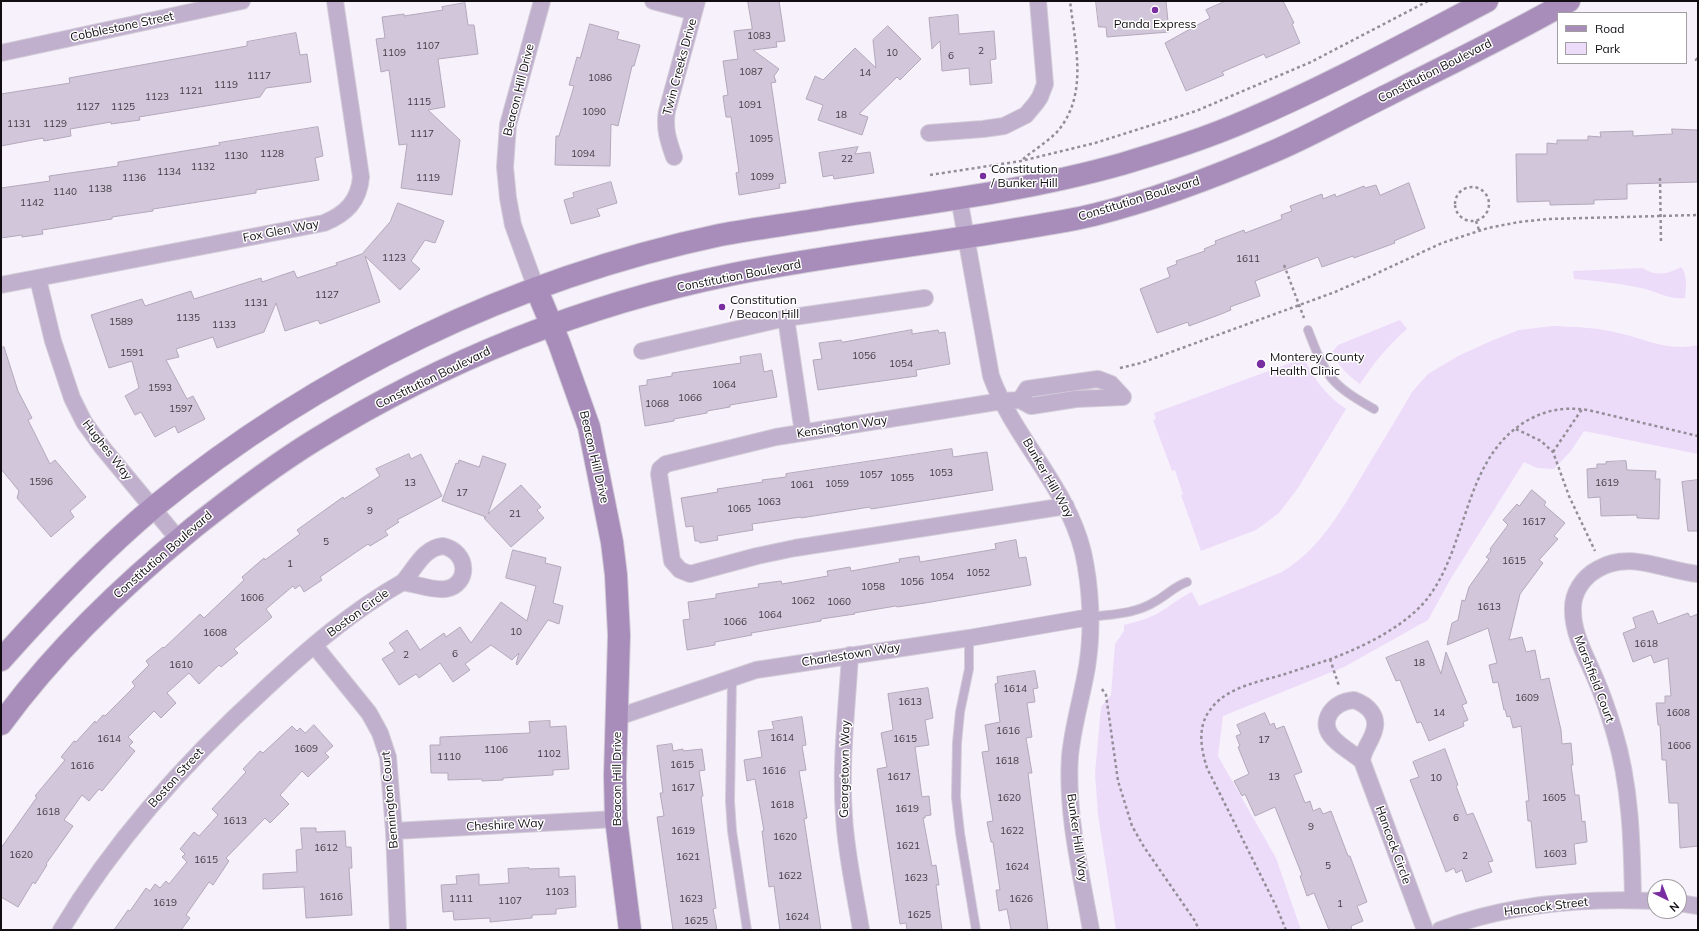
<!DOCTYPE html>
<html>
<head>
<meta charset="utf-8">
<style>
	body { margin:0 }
	#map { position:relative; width:1699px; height:931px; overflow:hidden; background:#f7f1fc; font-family:Mulish,sans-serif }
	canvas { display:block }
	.frame { position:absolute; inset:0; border:2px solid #110d13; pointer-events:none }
	.legend { position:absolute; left:1557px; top:12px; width:130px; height:52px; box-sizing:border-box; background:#fff; border:1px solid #a09ea1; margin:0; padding:5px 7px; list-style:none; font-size:12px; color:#110d13 }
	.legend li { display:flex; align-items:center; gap:8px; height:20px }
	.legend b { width:20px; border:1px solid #a09ea1 }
	.north { position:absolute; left:1647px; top:879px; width:40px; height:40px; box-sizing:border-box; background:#fff; border:1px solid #a09ea1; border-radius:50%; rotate:137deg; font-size:11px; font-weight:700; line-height:16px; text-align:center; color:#110d13 }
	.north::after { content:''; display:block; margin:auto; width:14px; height:18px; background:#782da0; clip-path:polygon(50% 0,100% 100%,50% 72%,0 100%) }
</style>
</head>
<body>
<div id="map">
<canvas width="1699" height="931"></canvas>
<div class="frame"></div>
<ul class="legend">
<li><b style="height:5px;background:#a88dbb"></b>Road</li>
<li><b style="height:11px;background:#eddcf9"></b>Park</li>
</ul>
<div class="north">N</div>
</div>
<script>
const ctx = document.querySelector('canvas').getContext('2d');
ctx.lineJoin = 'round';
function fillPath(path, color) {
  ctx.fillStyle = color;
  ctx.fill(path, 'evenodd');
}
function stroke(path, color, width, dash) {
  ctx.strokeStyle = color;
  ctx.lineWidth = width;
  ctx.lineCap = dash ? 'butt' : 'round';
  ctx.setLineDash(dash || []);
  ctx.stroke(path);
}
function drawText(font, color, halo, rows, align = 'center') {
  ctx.font = font + ' Mulish,sans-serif';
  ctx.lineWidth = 3;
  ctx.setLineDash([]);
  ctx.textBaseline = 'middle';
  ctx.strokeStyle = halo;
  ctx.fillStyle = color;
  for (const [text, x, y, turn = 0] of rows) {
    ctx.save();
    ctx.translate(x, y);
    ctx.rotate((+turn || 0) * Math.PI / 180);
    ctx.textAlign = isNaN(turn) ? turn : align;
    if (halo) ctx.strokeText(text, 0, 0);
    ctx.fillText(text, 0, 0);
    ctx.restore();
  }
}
fillPath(new Path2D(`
	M1681,267C1688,274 1686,289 1685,298C1669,300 1656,291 1641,288C1618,283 1596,281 1574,279L1573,271L1642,268C1656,276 1667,275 1681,267Z
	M1400,320L1407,329C1388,345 1374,363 1360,384C1348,376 1338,365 1332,352L1338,345Z
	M1552,326C1573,327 1593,327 1614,332C1644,338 1666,352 1698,345V454L1584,431L1571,451L1554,469L1537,468L1524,462L1450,580L1428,620L1344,667L1223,716L1218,756L1276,858L1301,930H1116L1098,815L1095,773L1101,707L1111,695L1115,644L1124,631V625C1136,622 1148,619 1160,612C1171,606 1180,597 1192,592L1199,606L1282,572C1320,549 1341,511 1363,474C1379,447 1396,420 1412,392L1428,374L1458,356L1491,341L1519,330Z
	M1304,358C1314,380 1326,395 1346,409L1298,488L1279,513L1256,530L1201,551L1181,495L1183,494L1175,470L1172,471L1153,420L1156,419L1154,413Z`), '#eddcf9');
const building = new Path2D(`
	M748,1H779L785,41L776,42L777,47L753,50L779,69L774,76L776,82L771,83L786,183L779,184L780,188L739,195L736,173L739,172L731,117H726L723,96L728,95L723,61L738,59L734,31L752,29Z
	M1096,1H1166L1169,32L1107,37L1106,27H1099Z
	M1226,1H1283L1294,23L1292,24L1300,43L1266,58L1264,54L1222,72L1224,75L1186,91L1165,43L1210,18L1206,10Z
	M465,3L468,25H474L478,54L438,59L445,107L428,110L460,140L452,195L401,188L407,144L399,145L389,70L381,72L376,39L385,38L382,17L404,14V16L443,10L442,7Z
	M958,15L959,34L994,31L996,59L990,60L992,83L970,85L969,68L942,71L940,41L932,49L929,18Z
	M590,24L619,32L617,39L640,45L634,66H632L618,126L611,124L610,166L555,165L556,136H559L574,86L569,85L577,57L580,58Z
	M888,26L921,59L900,80L897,77L859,114L868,117L862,135L818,120L823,105L806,99L815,76L823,80L855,48L876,68L873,40Z
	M296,33L300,55L307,54L311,82L266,88L260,97L139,117L140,120L111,124V122L70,129L71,136L44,141L43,138L1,146V94L70,83L69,78L247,46V42Z
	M318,127L323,156L315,158L319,180L256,190V193L153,209V211L112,217V219L42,230L43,234L22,237V235L1,238V188L50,181L49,176L118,166V162L220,145L219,143Z
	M1672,129L1698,130V182L1627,184V199L1594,200V204L1550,205V201L1517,202L1516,154H1547V143L1557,144V140H1588V136L1601,137L1600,132L1633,131V136L1672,134Z
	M858,147L855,154L870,152L874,173L834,179L833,175L823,177L819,153Z
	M611,182L617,203L597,209L600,216L571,224L564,200L574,197L573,193Z
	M1409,183L1425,228L1394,241L1395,243L1354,258L1353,256L1322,267L1318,257L1255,281L1260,296L1230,307L1231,310L1216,316L1189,326L1188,322L1157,333L1140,289L1170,277L1167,268L1177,264L1176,261L1205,251L1204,249L1216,244L1215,241L1244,230L1245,233L1282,219L1281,215L1292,211L1290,206L1322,194L1323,199L1335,194L1336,197L1364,186L1365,188L1376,185L1380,195Z
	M398,203L444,221L435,243L425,240L411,261L420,269L400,290L365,256L380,302L320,324L318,320L285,331L276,303L264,332L217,348L213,337L176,349L179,357L166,360L187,399L193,396L205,419L178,433L175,426L155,437L141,412L135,415L125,396L139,388L132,361L109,368L91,315L142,299L145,306L191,291L194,299L261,278L262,282L294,271L297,278L337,265L336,263L362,254L390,222Z
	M912,330V334L938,330L939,333L945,332L950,364L916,370L917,376L818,390L813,360L822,359L819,343L841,340L842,342Z
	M4,347L18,391L32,418L28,420L50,464L55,460L86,497L70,511L74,517L51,537L17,498L19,491L1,469V348Z
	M761,354L764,372L772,370L777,397L730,405V407L707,411V413L674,419V421L645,426L639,386L647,385V380L672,376V373L741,363L740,357Z
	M952,449L953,457L987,452L993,490L871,509L870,507L801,518V517L752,524L753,530L717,536L718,540L700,543L699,541H695L693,526L686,527L681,498L718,492L717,489L763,482L762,480L786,477V474Z
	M409,454L411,459L421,454L442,496L397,520L399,522L385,531L388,535L370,546L368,544L320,577L322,580L304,592L300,585L295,589L293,586L266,609L272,617L234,649L238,653L221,667L219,665L199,684L189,673L167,693L176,703L161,718L154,711L128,737L133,742L129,746L135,751L102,791L99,789L89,801L82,795L64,820L73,826L46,864L47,865L35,884L33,882L18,907L1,897V848L37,797L35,796L65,760L61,757L74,741L76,742L95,721L96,723L103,715L105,716L135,686L132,682L149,665L146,661L163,647L164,648L200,614L204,618L244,580L242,577L264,558L265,560L300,534L297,530L343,497L344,499L380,476L376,469Z
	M483,456L506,464L488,514L521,485L541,507L537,510L544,518L511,547L484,518L486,517L442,501L456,463L458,464L459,460L479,467Z
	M1626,461L1627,470L1656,471L1655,479H1660L1659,519L1637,518V515L1601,516L1600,497L1588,498L1587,469L1597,468V464H1606V462Z
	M1698,480V531H1688L1682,482Z
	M1532,490L1546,502L1544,505L1565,523L1554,536L1558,539L1539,560L1543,563L1520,594L1509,640L1522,637L1526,652L1535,650L1541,680L1549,678L1561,730L1562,744L1571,743L1573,765H1571L1575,795H1579L1582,822L1585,821L1587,842L1574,844L1576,864L1536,868L1531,821H1528L1526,801H1529L1521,726L1513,728L1510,716L1507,717L1505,709L1504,710L1498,682L1493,683L1489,665L1497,663L1488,628L1447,645L1452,623L1458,620L1462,600L1465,601L1469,587L1489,559L1486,557L1491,551L1490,549L1508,525L1503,520L1517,504L1519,506Z
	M1016,540L1019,558L1026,557L1031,585L925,603L897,607L896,606L854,613L855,614L821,619V621L751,633L752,635L715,642V645L687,650L683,620L690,619L688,602L716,598V594L759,587L758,584L781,581L782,584L828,576L827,571L850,567L851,571L900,562L899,559L919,556L920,562L967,554L996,549L995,544Z
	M513,550L546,558L545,563L561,567L553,603L563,606L559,624L548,620L517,665L516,664L519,653L512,660L491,645L465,664L470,670L453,682L440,663L419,678L416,674L399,685L382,659L395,651L389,643L407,630L420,650L444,633L446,637L460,627L471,643L501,602L527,621L536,586L506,578Z
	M1653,611L1658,624L1688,613L1690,617L1698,614V846L1680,848L1678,803H1669L1666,760H1662L1660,725H1658L1656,703H1665V696H1671L1668,658L1654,663L1651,655L1633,662L1623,633L1636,628L1633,618Z
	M1428,641L1441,674L1446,652L1467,703L1462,705L1468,720L1463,722L1464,726L1429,741L1421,722L1417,723L1400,680L1396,681L1386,658Z
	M1035,671L1038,688L1033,689L1035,702L1027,703L1032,737L1026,738L1032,773H1028L1048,930H1011L1007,909L999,911L996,890H1000L993,842H991L987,822L993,821L982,752L989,751L985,725L1000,722L995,684L998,683L997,677Z
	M928,688L933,718L925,720L929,745L915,747L922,797L929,796L931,815L925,816V818H923L932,866L936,865L939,885H936L942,930H907L906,923L900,924L877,769L887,767L881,733L893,730L888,694Z
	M1265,713L1270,725L1274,723L1276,729L1284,726L1302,772L1294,775L1305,803L1310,801L1313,811L1320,808L1323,814L1331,811L1348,856H1350L1367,902L1357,906L1363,921L1351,926L1352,930H1329L1314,893L1307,896L1300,876L1302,875L1275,807L1255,816L1245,794L1242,796L1234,781L1249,774L1238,747L1240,746L1236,736L1241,734L1237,725Z
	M802,717L806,745L802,746L806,770L799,771L807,818L804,819L821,930H780L774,886L769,887L762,831H764L755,779L747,781L744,760L762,757L758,731L774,729L772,722Z
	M550,721V727L566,726L569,769L553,770V775L503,778V780L482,781V779L448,780V773H431L430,745H440V737L530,733L529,722Z
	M314,725L333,746L325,753L329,757L308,777L302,771L280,795L289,804L270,823L265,818L226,858L229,861L213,885L209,882L186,915L190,918L181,930H114L128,910L130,911L146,888L150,891L155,884L160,888L166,881L169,884L187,862L182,857L185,854L180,849L194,832L199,836L218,815L212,809L246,772L243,769L260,751L263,753L292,726L297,731L300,728L305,733Z
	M672,744L673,751L683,749V751L702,749L705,770L699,771L703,796L701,797L716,908L713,909L717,930H673L657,817L664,816L660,793H663L657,746Z
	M1445,749L1458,785L1456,786L1467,815L1473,813L1493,861L1488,862L1492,872L1466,882L1462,870L1456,873L1454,868L1446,872L1410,780L1419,777L1413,762Z
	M301,828H316V832L345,831L346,847H351L352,868H349L352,915L306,918L304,887L263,889V874L297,872L296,850L302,849Z
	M529,868V869L559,868V877L575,876L576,907L556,909V914L532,915V918L490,922V918L454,920L453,911L443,912L441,885L457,884L456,876L479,874V885L509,883L508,869Z`);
fillPath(building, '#d2c7da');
stroke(building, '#b3a8ba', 1);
const lane = new Path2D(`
	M1308,330C1326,377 1330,384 1374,409
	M1090,617C1113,614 1136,614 1156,601C1167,595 1175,586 1187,582
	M969,638V669L960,712L957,743L956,797L960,833L976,930
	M732,678L730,801L732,831L747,930`);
const street = new Path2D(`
	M653,1L694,12
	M1,53L242,1
	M929,133L983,129L1004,126L1026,115L1036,103L1040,97L1045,84L1038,1
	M674,157C668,140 664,128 667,111L697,1
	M959,198L991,376C1014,439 1067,486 1083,552C1091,588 1093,630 1087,667C1082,697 1073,725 1070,756C1066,814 1081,873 1091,930
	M38,279L53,341L72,398L84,422L102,447L179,540
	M1,285L324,223C346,214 359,201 361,177L335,1
	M536,288L513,225L508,198L505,167L508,125L542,1
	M786,318L925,298
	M642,351L786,318L803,433
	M1020,400L1027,389L1098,379L1111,384L1123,397L1076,399L1031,406L1020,400L1002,401L776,437L666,464L660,469L659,474L672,561L680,570L690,574L757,556L795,548L1066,506
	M443,546C469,552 470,584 446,589C435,591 415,584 403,582C415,569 423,548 443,546Z
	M314,645L369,713L380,733L388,757L394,831L398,930
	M850,655C847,708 840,763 844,816C846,854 855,892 861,930
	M1354,700C1368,705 1379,716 1374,731C1371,742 1363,749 1362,761C1349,749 1316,736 1330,713C1336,704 1344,701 1354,700Z
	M618,717L756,670L969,638L1090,617
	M1362,761L1425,930
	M394,831L616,819
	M1633,900C1632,844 1631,786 1614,731C1609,714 1603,696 1596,680C1587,658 1573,635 1573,611C1572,593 1583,577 1598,569C1629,550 1665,571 1698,574
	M1679,903L1698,906
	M61,930C116,838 188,759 266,688C309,648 352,611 403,582
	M1440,930C1507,904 1584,898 1655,901`);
const secondary = new Path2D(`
	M536,288L559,343L589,427L612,542L616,575L619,635L615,776L616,819L630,930
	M1,660C49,606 99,553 154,507C318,373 513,279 720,235C756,228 792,224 827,218C926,203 1026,191 1122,164C1165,151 1207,138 1248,120C1330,85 1408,42 1487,1
	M1,724C55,650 122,586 193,528C232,497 273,466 315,440C443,361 586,304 734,274C824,256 915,246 1005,231C1034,226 1064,222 1093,215C1155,200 1217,176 1277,150C1314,134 1351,113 1388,95C1449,64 1510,35 1569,1`);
stroke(lane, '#d2cdd7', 10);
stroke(street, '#d2cdd7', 18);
stroke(secondary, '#d2cdd7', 24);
stroke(new Path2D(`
	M1698,58L1696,60L1698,61
	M1023,159C1034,150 1047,142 1057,132C1089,95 1075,45 1070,1
	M930,175L1021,161L1095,143L1196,111L1311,62L1428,1
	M1660,178L1661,243
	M1455 204a17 17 0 1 1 34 0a17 17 0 1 1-34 0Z
	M1476,221L1479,230
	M1284,265L1304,318
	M1120,368L1141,363L1335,292L1369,277L1442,243L1488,228L1519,222L1548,219L1698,215
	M1516,429L1541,441L1553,452L1569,496L1595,551
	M1553,452L1582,409
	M1330,659L1339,686
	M1102,689L1106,695L1118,781L1132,826L1144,847L1195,921L1199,930
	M1286,930L1276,906L1207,768C1201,749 1197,727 1210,710C1226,687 1259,682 1285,674C1300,669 1316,664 1331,659C1359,648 1387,635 1410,616C1472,567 1455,459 1530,419C1549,409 1567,407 1588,410L1698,436`), '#938e97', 2.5, [3, 3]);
stroke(lane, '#c1afce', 8);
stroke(street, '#c1afce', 16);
stroke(secondary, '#a88dbb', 22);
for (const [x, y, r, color] of [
	[1155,10,4,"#782da0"],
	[983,176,4,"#782da0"],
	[722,307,4,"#782da0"],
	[1261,364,5,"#782da0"]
]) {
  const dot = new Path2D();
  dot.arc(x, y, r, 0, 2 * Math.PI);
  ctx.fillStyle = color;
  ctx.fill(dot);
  stroke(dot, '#fff', 1.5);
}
drawText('10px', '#413c45', null, [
	["1083",759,36],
	["1107",428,46],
	["2",981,51],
	["1109",394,53],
	["10",892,53],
	["6",951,56],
	["1087",751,72],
	["14",865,73],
	["1117",259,76],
	["1086",600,78],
	["1119",226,85],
	["1121",191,91],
	["1123",157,97],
	["1115",419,102],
	["1091",750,105],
	["1127",88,107],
	["1125",123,107],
	["1090",594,112],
	["18",841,115],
	["1131",19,124],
	["1129",55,124],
	["1117",422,134],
	["1095",761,139],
	["1128",272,154],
	["1094",583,154],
	["1130",236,156],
	["22",847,159],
	["1132",203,167],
	["1134",169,172],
	["1099",762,177],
	["1136",134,178],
	["1119",428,178],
	["1138",100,189],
	["1140",65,192],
	["1142",32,203],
	["1123",394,258],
	["1611",1248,259],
	["1127",327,295],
	["1131",256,303],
	["1135",188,318],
	["1589",121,322],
	["1133",224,325],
	["1591",132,353],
	["1056",864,356],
	["1054",901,364],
	["1064",724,385],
	["1593",160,388],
	["1066",690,398],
	["1068",657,404],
	["1597",181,409],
	["1053",941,473],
	["1057",871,475],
	["1055",902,478],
	["1596",41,482],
	["13",410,483],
	["1619",1607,483],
	["1059",837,484],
	["1061",802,485],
	["17",462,493],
	["1063",769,502],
	["1065",739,509],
	["9",370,511],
	["21",515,514],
	["1617",1534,522],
	["5",326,542],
	["1615",1514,561],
	["1",290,564],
	["1052",978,573],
	["1054",942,577],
	["1056",912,582],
	["1058",873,587],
	["1606",252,598],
	["1062",803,601],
	["1060",839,602],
	["1613",1489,607],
	["1064",770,615],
	["1066",735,622],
	["10",516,632],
	["1608",215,633],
	["1618",1646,644],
	["6",455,654],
	["2",406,655],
	["18",1419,663],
	["1610",181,665],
	["1614",1015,689],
	["1609",1527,698],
	["1613",910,702],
	["14",1439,713],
	["1608",1678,713],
	["1616",1008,731],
	["1614",782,738],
	["1614",109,739],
	["1615",905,739],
	["17",1264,740],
	["1606",1679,746],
	["1609",306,749],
	["1106",496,750],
	["1102",549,754],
	["1110",449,757],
	["1618",1007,761],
	["1615",682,765],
	["1616",82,766],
	["1616",774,771],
	["1617",899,777],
	["13",1274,777],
	["10",1436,778],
	["1617",683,788],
	["1620",1009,798],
	["1605",1554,798],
	["1618",782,805],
	["1619",907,809],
	["1618",48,812],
	["6",1456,818],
	["1613",235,821],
	["9",1311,827],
	["1619",683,831],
	["1622",1012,831],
	["1620",785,837],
	["1621",908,846],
	["1612",326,848],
	["1603",1555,854],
	["1620",21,855],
	["2",1465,856],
	["1621",688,857],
	["1615",206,860],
	["5",1328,866],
	["1624",1017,867],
	["1622",790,876],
	["1623",916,878],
	["1103",557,892],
	["1616",331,897],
	["1111",461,899],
	["1623",691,899],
	["1626",1021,899],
	["1107",510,901],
	["1619",165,903],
	["1",1340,904],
	["1625",919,915],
	["1624",797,917],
	["1625",696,921]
]);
drawText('12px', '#110d13', '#fff', [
	["Panda Express",1155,24,"center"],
	["Constitution",991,169],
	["/ Bunker Hill",991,183],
	["Constitution",730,300],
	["/ Beacon Hill",730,314],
	["Monterey County",1270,357],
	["Health Clinic",1270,371]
], 'left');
drawText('12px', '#110d13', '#fff', [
	["Cobblestone Street",122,27,-12],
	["Twin Creeks Drive",680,67,-75],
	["Constitution Boulevard",1435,71,-27],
	["Beacon Hill Drive",519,90,-76],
	["Constitution Boulevard",1139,199,-17],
	["Fox Glen Way",281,231,-11],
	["Constitution Boulevard",739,276,-11],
	["Constitution Boulevard",433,378,-26],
	["Kensington Way",842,427,-9],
	["Hughes Way",107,450,52],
	["Beacon Hill Drive",594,457,77],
	["Bunker Hill Way",1048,478,60],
	["Constitution Boulevard",163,555,-41],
	["Boston Circle",358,613,-36],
	["Charlestown Way",851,655,-9],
	["Marshfield Court",1594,679,69],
	["Georgetown Way",845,769,-89],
	["Boston Street",176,778,-48],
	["Beacon Hill Drive",617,779,-90],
	["Bennington Court",390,800,-95],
	["Cheshire Way",505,825,-3],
	["Bunker Hill Way",1077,838,82],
	["Hancock Circle",1393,845,70],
	["Hancock Street",1546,907,-7]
]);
</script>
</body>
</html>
